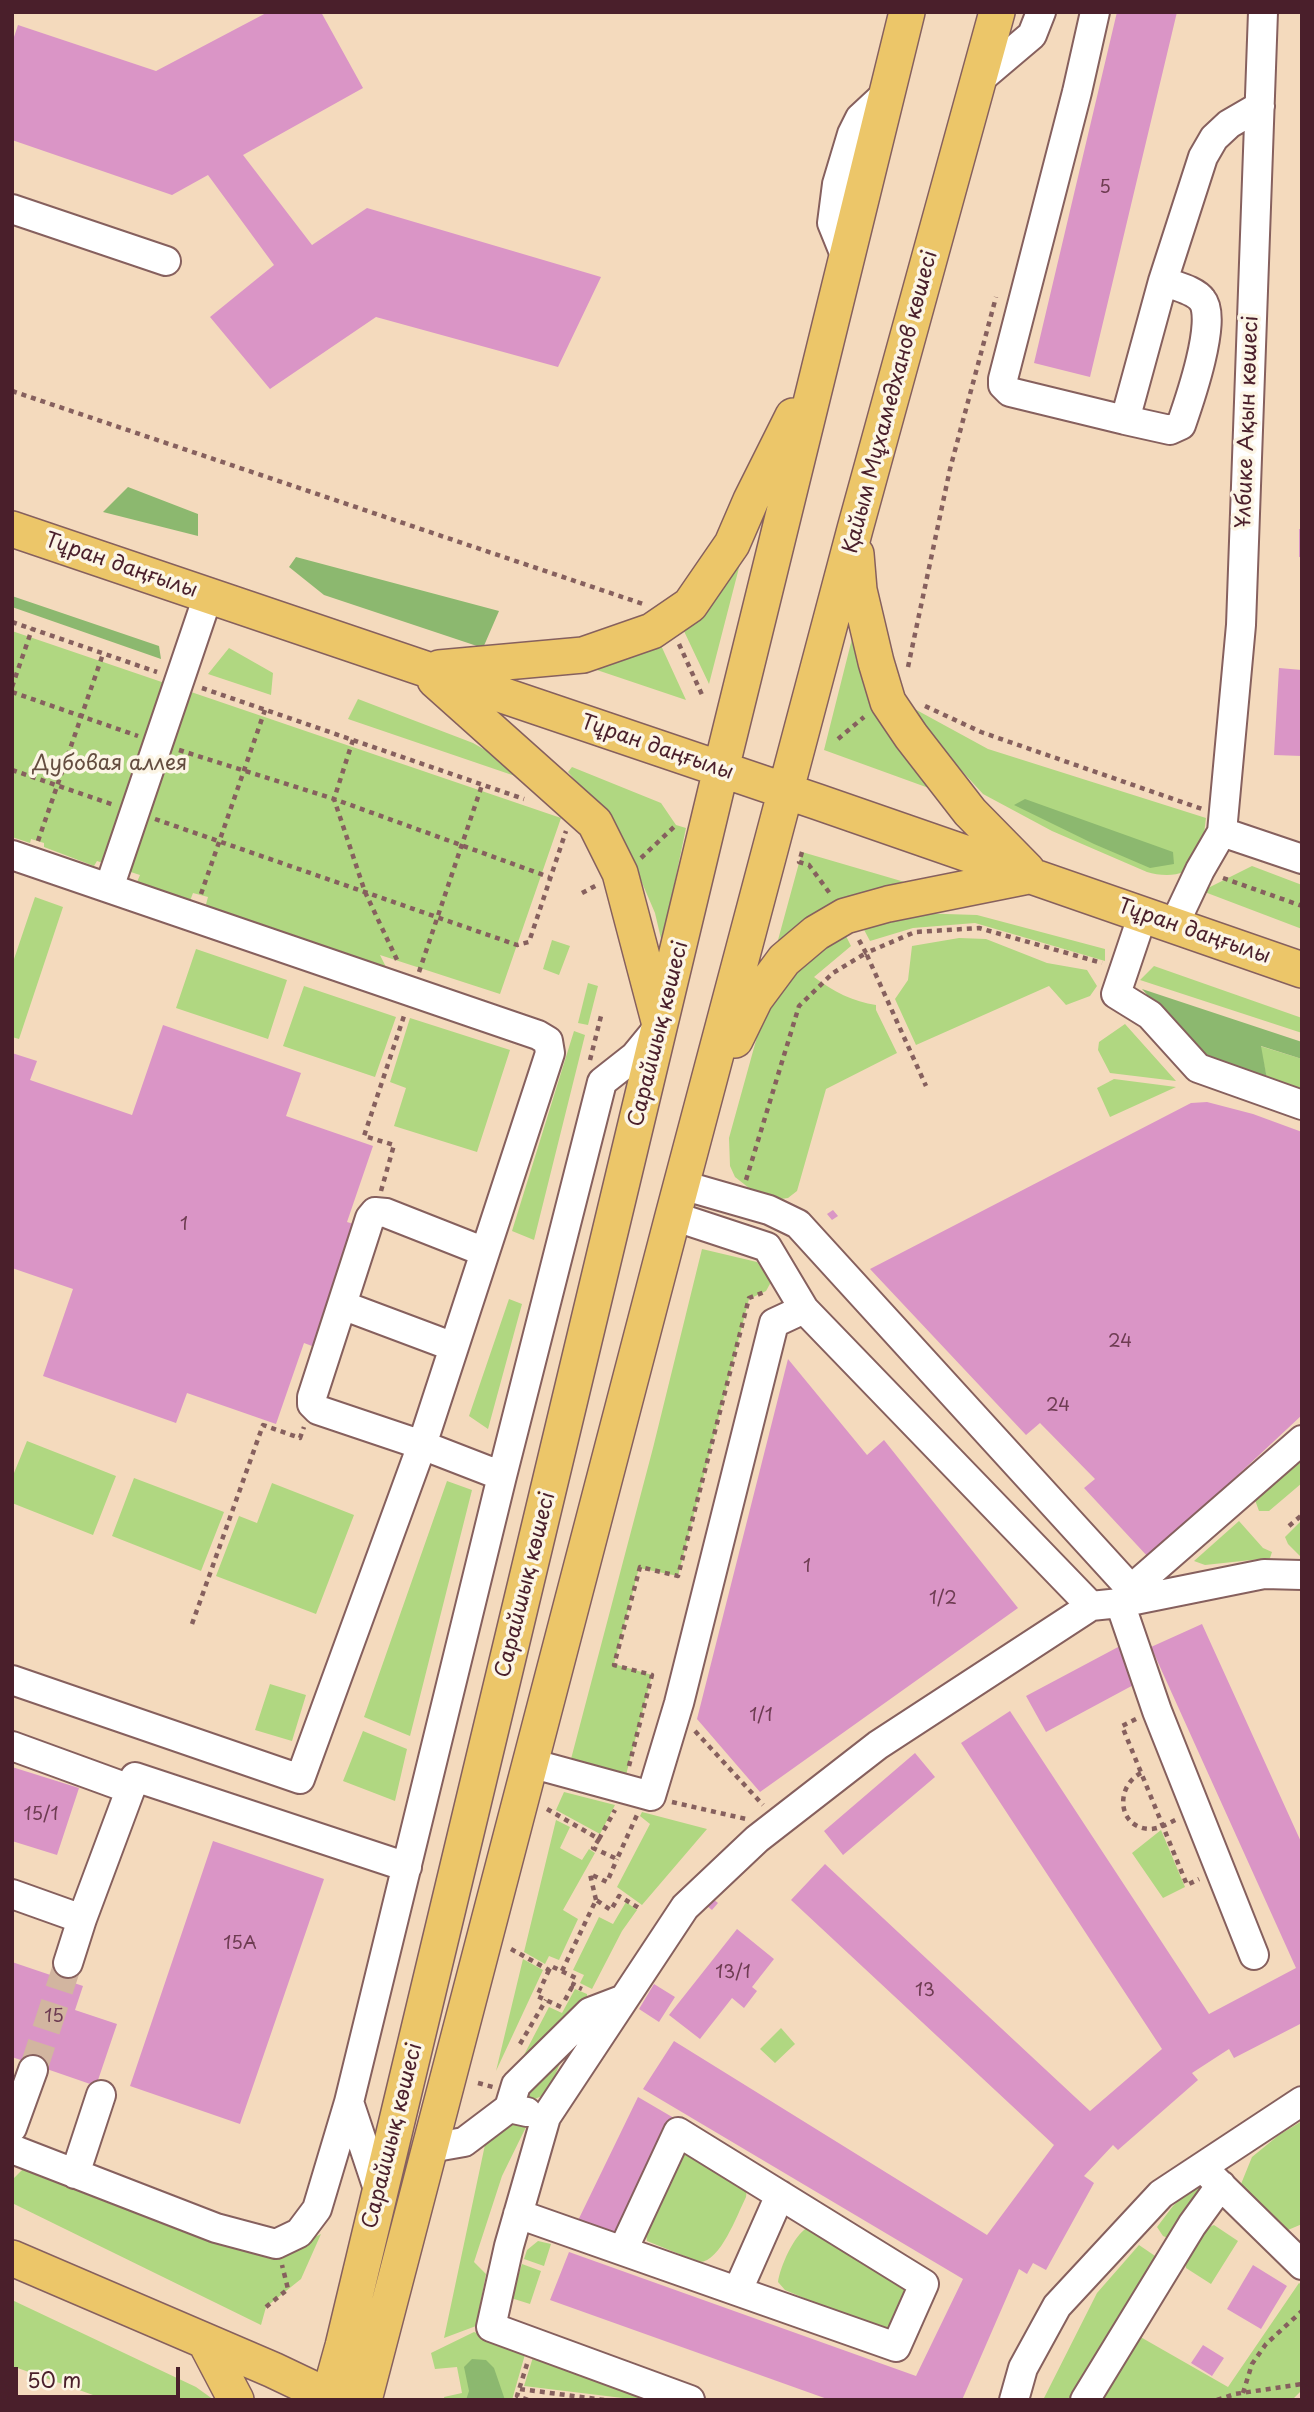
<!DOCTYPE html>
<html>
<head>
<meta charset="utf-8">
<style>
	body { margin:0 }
	#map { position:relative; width:1314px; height:2412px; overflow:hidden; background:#f4dabd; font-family:"Playpen Sans",sans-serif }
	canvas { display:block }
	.frame { position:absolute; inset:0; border:14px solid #4a1f2b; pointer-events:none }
	.scale { position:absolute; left:14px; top:2367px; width:166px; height:32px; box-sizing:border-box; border:4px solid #4a1f2b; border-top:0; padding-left:9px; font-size:21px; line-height:24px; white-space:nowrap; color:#4a1f2b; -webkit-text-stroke:5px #fcf5e5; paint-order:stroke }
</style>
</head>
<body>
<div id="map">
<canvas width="1314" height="2412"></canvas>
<div class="frame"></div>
<div class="scale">50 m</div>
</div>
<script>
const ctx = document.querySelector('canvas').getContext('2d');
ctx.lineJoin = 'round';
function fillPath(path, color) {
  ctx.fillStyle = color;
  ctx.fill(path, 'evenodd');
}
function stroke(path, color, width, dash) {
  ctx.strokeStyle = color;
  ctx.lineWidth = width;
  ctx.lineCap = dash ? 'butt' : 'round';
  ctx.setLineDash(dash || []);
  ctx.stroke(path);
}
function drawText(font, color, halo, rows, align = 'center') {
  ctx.font = font + ' "Playpen Sans",sans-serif';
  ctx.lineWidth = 7;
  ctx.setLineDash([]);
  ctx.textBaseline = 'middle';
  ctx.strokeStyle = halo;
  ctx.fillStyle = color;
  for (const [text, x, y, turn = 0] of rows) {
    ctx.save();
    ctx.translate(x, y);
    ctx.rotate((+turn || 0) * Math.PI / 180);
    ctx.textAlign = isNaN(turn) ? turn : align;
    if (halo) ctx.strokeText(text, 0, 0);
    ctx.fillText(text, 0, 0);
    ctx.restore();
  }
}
fillPath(new Path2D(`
	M742,556L709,684L683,629L732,575Z
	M857,619L948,795L824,750Z
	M12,631L561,818L500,994L380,955L386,967L205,908L208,897L193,893L190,901L137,882L140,875L97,861L94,866L44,847V843L31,839L30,843L12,837Z
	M659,641L686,700L588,667Z
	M229,648L273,673L271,695L208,674Z
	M358,699L473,743L513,766L518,777L348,719Z
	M911,707L988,749L1206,818C1204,830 1204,848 1198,858C1188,878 1164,877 1147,872L1052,831L983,794L907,711Z
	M572,767L661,803L676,825L686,828L662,943L655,913L634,864L610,819L568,772Z
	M802,852L932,890L772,962Z
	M1252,866L1302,885V929L1202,891Z
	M35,897L63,907L19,1039L12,1037V965Z
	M914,913L977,915L1105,949V961L975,923L913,928L870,941L862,926Z
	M844,932L851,946L814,977C832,991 854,1002 876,1005V1010L897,1053L826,1089L797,1191L788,1198L774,1200L765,1198L749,1188L735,1177L730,1166L729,1138L760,1026L774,998L801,965Z
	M959,938L986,939L1047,963L1087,970L1097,986L1090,996L1066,1005L1049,986L916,1045L895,999L908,980L912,946Z
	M552,940L570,946L559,975L543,969Z
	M196,949L287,980L268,1039L176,1008Z
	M1154,966L1302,1018V1033L1140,980Z
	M588,983L598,986L588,1025L578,1023Z
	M304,986L396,1017L375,1077L283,1046Z
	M410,1018L510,1050L477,1152L394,1126L406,1088L390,1082Z
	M1125,1024L1176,1081L1110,1073L1098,1050L1099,1042Z
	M574,1031L585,1035L534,1240L512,1231Z
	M1260,1046L1302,1059V1093L1267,1079Z
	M1114,1079L1176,1087L1110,1117L1097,1088Z
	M702,1249L757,1262L771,1282L766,1291L749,1299L678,1576L639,1568L614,1664L652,1675L626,1775L571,1759L653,1448Z
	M509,1299L522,1304L488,1429L469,1416Z
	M27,1441L116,1476L93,1535L12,1503V1478Z
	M1302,1456V1483L1269,1511H1259L1255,1500Z
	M134,1478L224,1512L201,1571L112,1536Z
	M447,1481L472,1490L410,1736L364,1717Z
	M272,1483L354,1515L316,1614L216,1576L239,1516L257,1523Z
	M1302,1520V1558L1288,1544L1285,1537Z
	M1239,1521L1263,1548L1272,1552L1270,1558L1205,1565L1194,1561Z
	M270,1684L306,1695L292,1741L255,1730Z
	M363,1731L407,1749L395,1801L343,1781Z
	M564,1792L615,1805L600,1834L556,1810Z
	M642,1812L707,1829L642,1905L617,1887L650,1824L640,1816Z
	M556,1820L570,1827L560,1848L582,1860L589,1849L595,1853L563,1910L578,1919L559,1960L549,1956L545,1964L524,1952Z
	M1161,1830L1185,1887L1163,1898L1132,1853Z
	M626,1902L637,1910L622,1931L592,1989L580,1983L584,1975L573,1970L599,1917L613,1924Z
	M523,1959L543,1970L496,2071Z
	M575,1989L587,1994V1999L513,2076L549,2007L562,2013Z
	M781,2028L795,2044L775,2063L760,2049Z
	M562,2058L548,2093L535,2099L517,2097Z
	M515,2116L527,2125L502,2176L474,2262L486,2274L476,2326L444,2338L486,2140Z
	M1302,2121V2224L1288,2230L1241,2184L1252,2157L1279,2135Z
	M679,2149L747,2188L746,2197C737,2215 720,2263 699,2262L647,2241L644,2224Z
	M24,2168L188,2233L244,2250L279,2255L321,2234L301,2279L266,2307L261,2325L12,2203V2180Z
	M1197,2182H1203L1201,2191L1170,2239L1163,2236L1157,2227L1173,2206Z
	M1214,2225L1238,2241L1211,2284L1186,2268C1185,2252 1199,2231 1214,2225Z
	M807,2228L909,2290L895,2323L884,2332L785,2290L778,2282C780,2267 794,2235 807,2228Z
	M538,2241L551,2244L544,2266L524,2259L527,2250Z
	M1139,2245L1158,2258L1073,2400H1043L1097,2293Z
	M522,2264L541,2271L530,2304L511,2298Z
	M1299,2283L1302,2285V2390L1292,2400H1095L1137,2335L1228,2387Z
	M12,2300L196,2387L214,2400H107L12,2366Z
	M474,2332L526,2351L512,2400H445L444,2397L462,2393L457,2367L435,2369L431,2353Z
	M534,2354L657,2400H639L524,2386Z`), '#b0d781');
fillPath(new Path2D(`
	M128,487L198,514V536L103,512Z
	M296,557L499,611L483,648L324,595L289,567Z
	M12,596L159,646L161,659L12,607Z
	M1025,799L1173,852L1174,864L1150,868L1094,844L1014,805Z
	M1142,989L1302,1042V1059L1261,1046L1267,1079L1204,1057Z
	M472,2359L486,2360L494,2368L505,2400H466L469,2391L464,2367Z`), '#8cb86f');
fillPath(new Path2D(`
	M268,12H321L363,88L243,155L312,245L367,208L601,277L558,367L376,317L270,389L210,317L274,265L208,175L172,195L12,140V43L18,25L156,71Z
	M1117,12H1177L1090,377L1034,363Z
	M1299,529H1302V557H1299Z
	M1279,668L1302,670V756L1274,755Z
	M163,1025L301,1073L286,1116L373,1146L347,1222L363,1227L320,1349L304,1343L276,1424L187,1393L176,1423L43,1376L73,1289L12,1268V1053L37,1061L30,1080L132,1115Z
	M1207,1102L1253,1114L1302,1132V1415L1149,1558L1084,1488L1095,1479L1040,1423L1026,1435L870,1269L1191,1103Z
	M833,1210L838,1216L832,1220L827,1214Z
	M788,1359L867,1455L884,1440L1018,1608L760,1792L697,1719Z
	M1202,1624L1302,1844V2023L1234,2058L1229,2049L1192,2073L1198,2080L1118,2150L1113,2145L1084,2176L1094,2183L1046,2270L1033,2263L1027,2274L1019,2269L962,2400H830L550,2300L569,2252L916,2376L963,2279L643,2089L674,2041L987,2235L1054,2145L791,1900L825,1864L1090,2111L1162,2049L961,1743L1010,1711L1209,2014L1296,1968L1151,1647Z
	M1120,1646L1139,1682L1046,1732L1026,1696Z
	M915,1753L935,1777L843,1855L824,1831Z
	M12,1767L79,1788L57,1855L12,1841Z
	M213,1841L324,1879L240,2124L130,2086Z
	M708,1895L718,1903L712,1910L702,1902Z
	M737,1929L774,1959L752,1987L757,1991L744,2008L732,1998L700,2039L669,2015Z
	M12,1962L83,1986L75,2010L117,2024L96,2086L12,2057Z
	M654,1984L675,1997L659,2022L639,2009Z
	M638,2097L679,2121L610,2254L569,2239Z
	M1253,2265L1287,2286L1261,2329L1227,2309Z
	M1203,2345L1224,2358L1212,2376L1191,2363Z`), '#da95c6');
stroke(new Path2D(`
	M33,2070L68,1963`), '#d2b5a0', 28, [28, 14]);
const minor = new Path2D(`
	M1095,12L1077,92L1003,379V385L1010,392L1125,420L1163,281L1203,157L1214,138L1229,124L1260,106
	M980,79L1032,35L1041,12
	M12,209L166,261
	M847,260L832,223L837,184L852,134L860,118L888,92
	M1125,420L1170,430L1181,425C1189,402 1218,319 1202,300C1195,290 1175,286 1163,281
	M1222,832L1302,859
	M12,855L538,1035L548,1041L550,1053L422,1445L300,1779L12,1680
	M109,888L208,596
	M1143,914L1116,994L1150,1015L1198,1068L1302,1105
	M1174,925L1200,870L1222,832L1241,625L1263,12
	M682,1185L769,1210L798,1224L1131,1589L1302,1440
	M673,1216L767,1247L804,1309L1091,1606
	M485,1252L386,1213L375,1212L370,1218L312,1397V1404L318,1410L422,1445L502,1476
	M342,1305L454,1347
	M1120,1603L1157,1711L1254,1955
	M12,1746L130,1789
	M530,1763L651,1796L679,1703L774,1323L804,1309
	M12,1894L82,1919
	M68,1963L82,1919L135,1777L407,1867
	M509,2108L516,2085L590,2012L624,1999
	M12,2128L33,2070
	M430,2148L464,2142L509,2108L527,2112
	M12,2149L216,2228L276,2244L299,2233L317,2209L349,2102
	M75,2174L101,2095
	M1209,2174L1302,2265
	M379,2192L349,2102L502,1476L602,1082L635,1056L658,1028
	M518,2214L896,2347L924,2284L678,2132L623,2250
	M738,2290L780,2195
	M690,2400L491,2327L509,2246L546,2117L685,1907L757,1839L878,1745L1091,1606L1120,1603L1264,1574L1302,1575
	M1014,2400L1023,2368L1057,2306L1161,2194L1302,2101
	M1085,2400L1192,2225L1221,2185`);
const major = new Path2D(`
	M12,529L818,802L1302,970
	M856,554L859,590L876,662L888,702L911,736L970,812L1027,870
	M439,668L583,655L652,631L690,605L732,544L751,500L793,416
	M435,680L595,823L620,873L659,1021
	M735,1040L755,999L784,960L816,933L845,916L888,904L1028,876
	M12,2258L273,2370L336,2400
	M205,2341L236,2400
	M328,2400L343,2346L721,769L907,12
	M364,2400L673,1216L855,529L997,12`);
stroke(minor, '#86605e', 32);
stroke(major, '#86605e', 38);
stroke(new Path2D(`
	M12,391L643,604
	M12,622L157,672
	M679,644L703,697
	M908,667L950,469L996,297
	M12,687L32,629
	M202,688L524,799
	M12,692L138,736
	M925,706L981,732L1202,809
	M838,739L864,717
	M353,740L334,799L365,892L398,962
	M179,750L334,799L549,877
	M12,770L114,805
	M155,819L517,945L529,942L566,831
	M38,841L103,654
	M802,852L799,862L809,865L831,895
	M641,858L676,825
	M1223,878L1302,906
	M582,893L597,885
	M201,894L265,710
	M859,940L866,953L915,932L979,928L1102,963
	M419,972L482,785
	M590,1060L601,1016
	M746,1180L799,1006L833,973L866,953L926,1086
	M381,1191L394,1145L364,1136L405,1013
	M1289,1526L1302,1515
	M192,1624L263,1425L300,1438L304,1427
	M1136,1719L1122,1726L1187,1885L1199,1879
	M695,1731L763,1805
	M629,1766L652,1675L614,1665L640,1567L678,1576L749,1298L767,1291
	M1141,1773C1115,1786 1117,1828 1150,1829C1159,1829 1169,1823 1177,1819
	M672,1802L746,1819
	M547,1809L599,1839L593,1848L617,1859L637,1815
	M599,1839L615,1810
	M596,1900L590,1874L607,1882L617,1859
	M511,1949L549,1970L551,1966L576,1978L573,1985L582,1989
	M549,1970L537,1996L561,2007
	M562,1971L596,1900L611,1910L619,1896L639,1908
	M565,2000L573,1985
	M520,2044L546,2000
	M478,2083L493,2087
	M266,2307L288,2289L282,2265
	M527,2364L517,2396L528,2400
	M520,2389L604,2400
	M1243,2393L1252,2364L1266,2344L1302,2311
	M1217,2400L1235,2394L1302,2384`), '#86605e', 4.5, [5, 5]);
stroke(minor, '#fff', 28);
stroke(major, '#ecc669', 35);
drawText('18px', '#6e3c52', null, [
	["5",1105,188],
	["1",184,1225],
	["24",1120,1342],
	["24",1058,1406],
	["1",807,1567],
	["1/2",943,1599],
	["1/1",761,1716],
	["15/1",41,1815],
	["15А",240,1944],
	["13/1",733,1973],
	["13",925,1991],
	["15",54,2017]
]);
drawText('21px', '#4a1f2b', '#fcf5e5', [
	["Қайым Мұхамедханов көшесі",891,402,-75],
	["Ұлбике Ақын көшесі",1248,422,-88],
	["Тұран даңғылы",121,566,19],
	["Тұран даңғылы",657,748,19],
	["Тұран даңғылы",1194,932,19],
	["Сарайшық көшесі",659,1034,-76],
	["Сарайшық көшесі",526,1585,-76],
	["Сарайшық көшесі",393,2136,-76]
]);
drawText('21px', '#644d40', '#fcf5e5', [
	["Дубовая аллея",110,764]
]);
</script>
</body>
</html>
